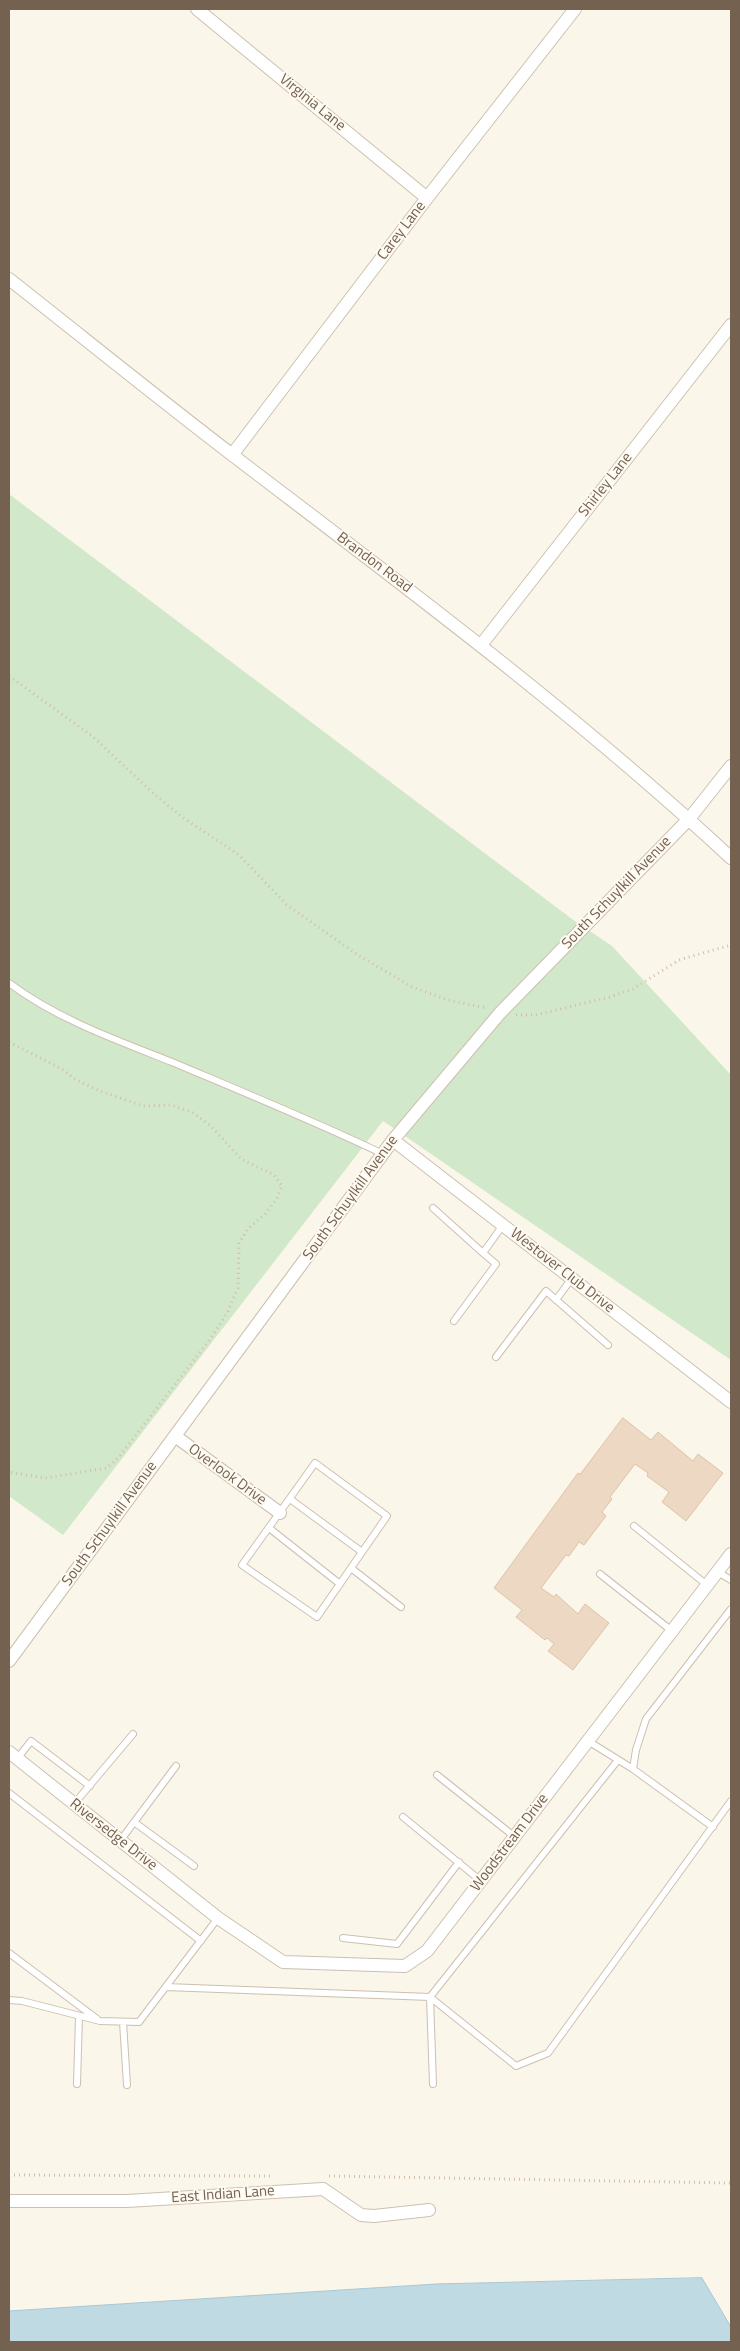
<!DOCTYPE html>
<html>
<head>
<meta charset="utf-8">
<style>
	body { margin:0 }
	#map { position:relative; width:740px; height:2351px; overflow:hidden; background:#fbf6ea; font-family:"Titillium Web",sans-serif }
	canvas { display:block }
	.frame { position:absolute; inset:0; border:10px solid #746150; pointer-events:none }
</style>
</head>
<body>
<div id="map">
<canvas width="740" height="2351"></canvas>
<div class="frame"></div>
</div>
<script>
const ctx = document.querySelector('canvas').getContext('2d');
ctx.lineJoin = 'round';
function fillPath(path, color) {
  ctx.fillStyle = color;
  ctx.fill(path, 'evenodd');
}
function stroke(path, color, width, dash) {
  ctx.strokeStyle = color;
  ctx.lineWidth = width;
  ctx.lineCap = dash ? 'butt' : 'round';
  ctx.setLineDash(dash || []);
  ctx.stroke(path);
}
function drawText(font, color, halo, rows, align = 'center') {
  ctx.font = font + ' "Titillium Web",sans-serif';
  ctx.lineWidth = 4;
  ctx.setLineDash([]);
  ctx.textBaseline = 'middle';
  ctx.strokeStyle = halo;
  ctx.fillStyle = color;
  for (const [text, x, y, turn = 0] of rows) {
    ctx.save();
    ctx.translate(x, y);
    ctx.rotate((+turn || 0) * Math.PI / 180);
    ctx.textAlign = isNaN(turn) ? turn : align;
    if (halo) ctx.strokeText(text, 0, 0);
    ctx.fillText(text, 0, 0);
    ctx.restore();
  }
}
fillPath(new Path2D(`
	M9,494L572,919L612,946L731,1075V1360L383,1121L63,1535L9,1496Z`), '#d2e8ca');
const water = new Path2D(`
	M702,2278L731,2327V2342H9V2311L436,2284Z`);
fillPath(water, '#c0dae3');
stroke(water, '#a7c8d4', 1);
const building = new Path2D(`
	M623,1418L651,1440L658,1432L693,1461L698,1454L723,1473L686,1521L662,1502L669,1492L647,1476L648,1473L635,1464L610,1497L612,1499L602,1512L606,1516L584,1545L579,1542L569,1556L566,1555L541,1588L554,1597L556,1594L578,1614L585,1604L609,1623L573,1670L548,1651L554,1644L547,1638L545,1640L516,1617L522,1610L494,1588L578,1473L580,1474Z`);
fillPath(building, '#ecd8c3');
stroke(building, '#dfc2a7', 1);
const lane = new Path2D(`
	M9,983C57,1019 116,1040 172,1062C243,1092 314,1121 383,1154
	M433,1208L483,1253L503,1225
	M556,1300L572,1278
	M454,1321L496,1264L483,1253
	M496,1357L546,1291L608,1345
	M315,1463L387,1516L317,1617L242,1565Z
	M290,1499L362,1552
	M634,1526L707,1585
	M269,1528L340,1584
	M351,1568L401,1607
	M718,1572L731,1580
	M600,1574L672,1631
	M588,1741L633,1769
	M17,1759L31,1741L90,1786
	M618,1760L430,1997L516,2066L548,2053L731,1801
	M437,1775L515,1837
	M9,1793L201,1941
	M74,1804L133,1734
	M403,1817L481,1881
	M134,1822L194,1866
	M713,1827L633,1769L636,1750L646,1719L731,1609
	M120,1841L176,1766
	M343,1938L397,1944L459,1862
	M9,1953L97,2019
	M166,1987L430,1997L433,2084
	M9,2000L22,2001L100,2021L139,2022L218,1918
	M123,2022L127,2085
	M77,2084L79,2016`);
const street = new Path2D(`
	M197,9L427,198
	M9,279C84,338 159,399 235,457C404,586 575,713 731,858
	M232,455L427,198L575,9
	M481,645L731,325
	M393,1140L731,1402
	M175,1436L280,1513
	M9,1661L393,1140L500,1013L689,819L731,766
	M9,1752L218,1918L283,1962L405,1966L427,1951L731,1554
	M9,2201H127L323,2189L361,2215L374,2216L429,2210`);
stroke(lane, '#ccc0b1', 8);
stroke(street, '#ccc0b1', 14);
stroke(new Path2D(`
	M9,676L92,736L153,793L182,817L239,855L287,905L358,955L412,987L448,1000L486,1008
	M516,1015H536L610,997L633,989L679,960L731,945
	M9,1042L62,1069L76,1080L100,1091L143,1106L171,1105L192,1112L211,1126L241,1159L274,1175L282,1186L277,1198L265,1214L247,1230L239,1243L238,1288L227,1313L211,1338L119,1457L107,1468L45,1478L9,1472
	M9,2175L273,2176
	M329,2176L731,2183`), '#d3bda7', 3, [1, 4]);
stroke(lane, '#fff', 6);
stroke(street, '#fff', 12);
drawText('15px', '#746150', '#fefaf1', [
	["Virginia Lane",312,103,39],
	["Carey Lane",402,231,-53],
	["Shirley Lane",606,485,-52],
	["Brandon Road",374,563,37],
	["South Schuylkill Avenue",617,893,-46],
	["South Schuylkill Avenue",351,1198,-54],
	["Westover Club Drive",562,1271,38],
	["Overlook Drive",227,1475,36],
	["South Schuylkill Avenue",110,1524,-54],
	["Riversedge Drive",113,1835,38],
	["Woodstream Drive",510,1843,-53],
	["East Indian Lane",223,2195,-4]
]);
</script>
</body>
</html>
